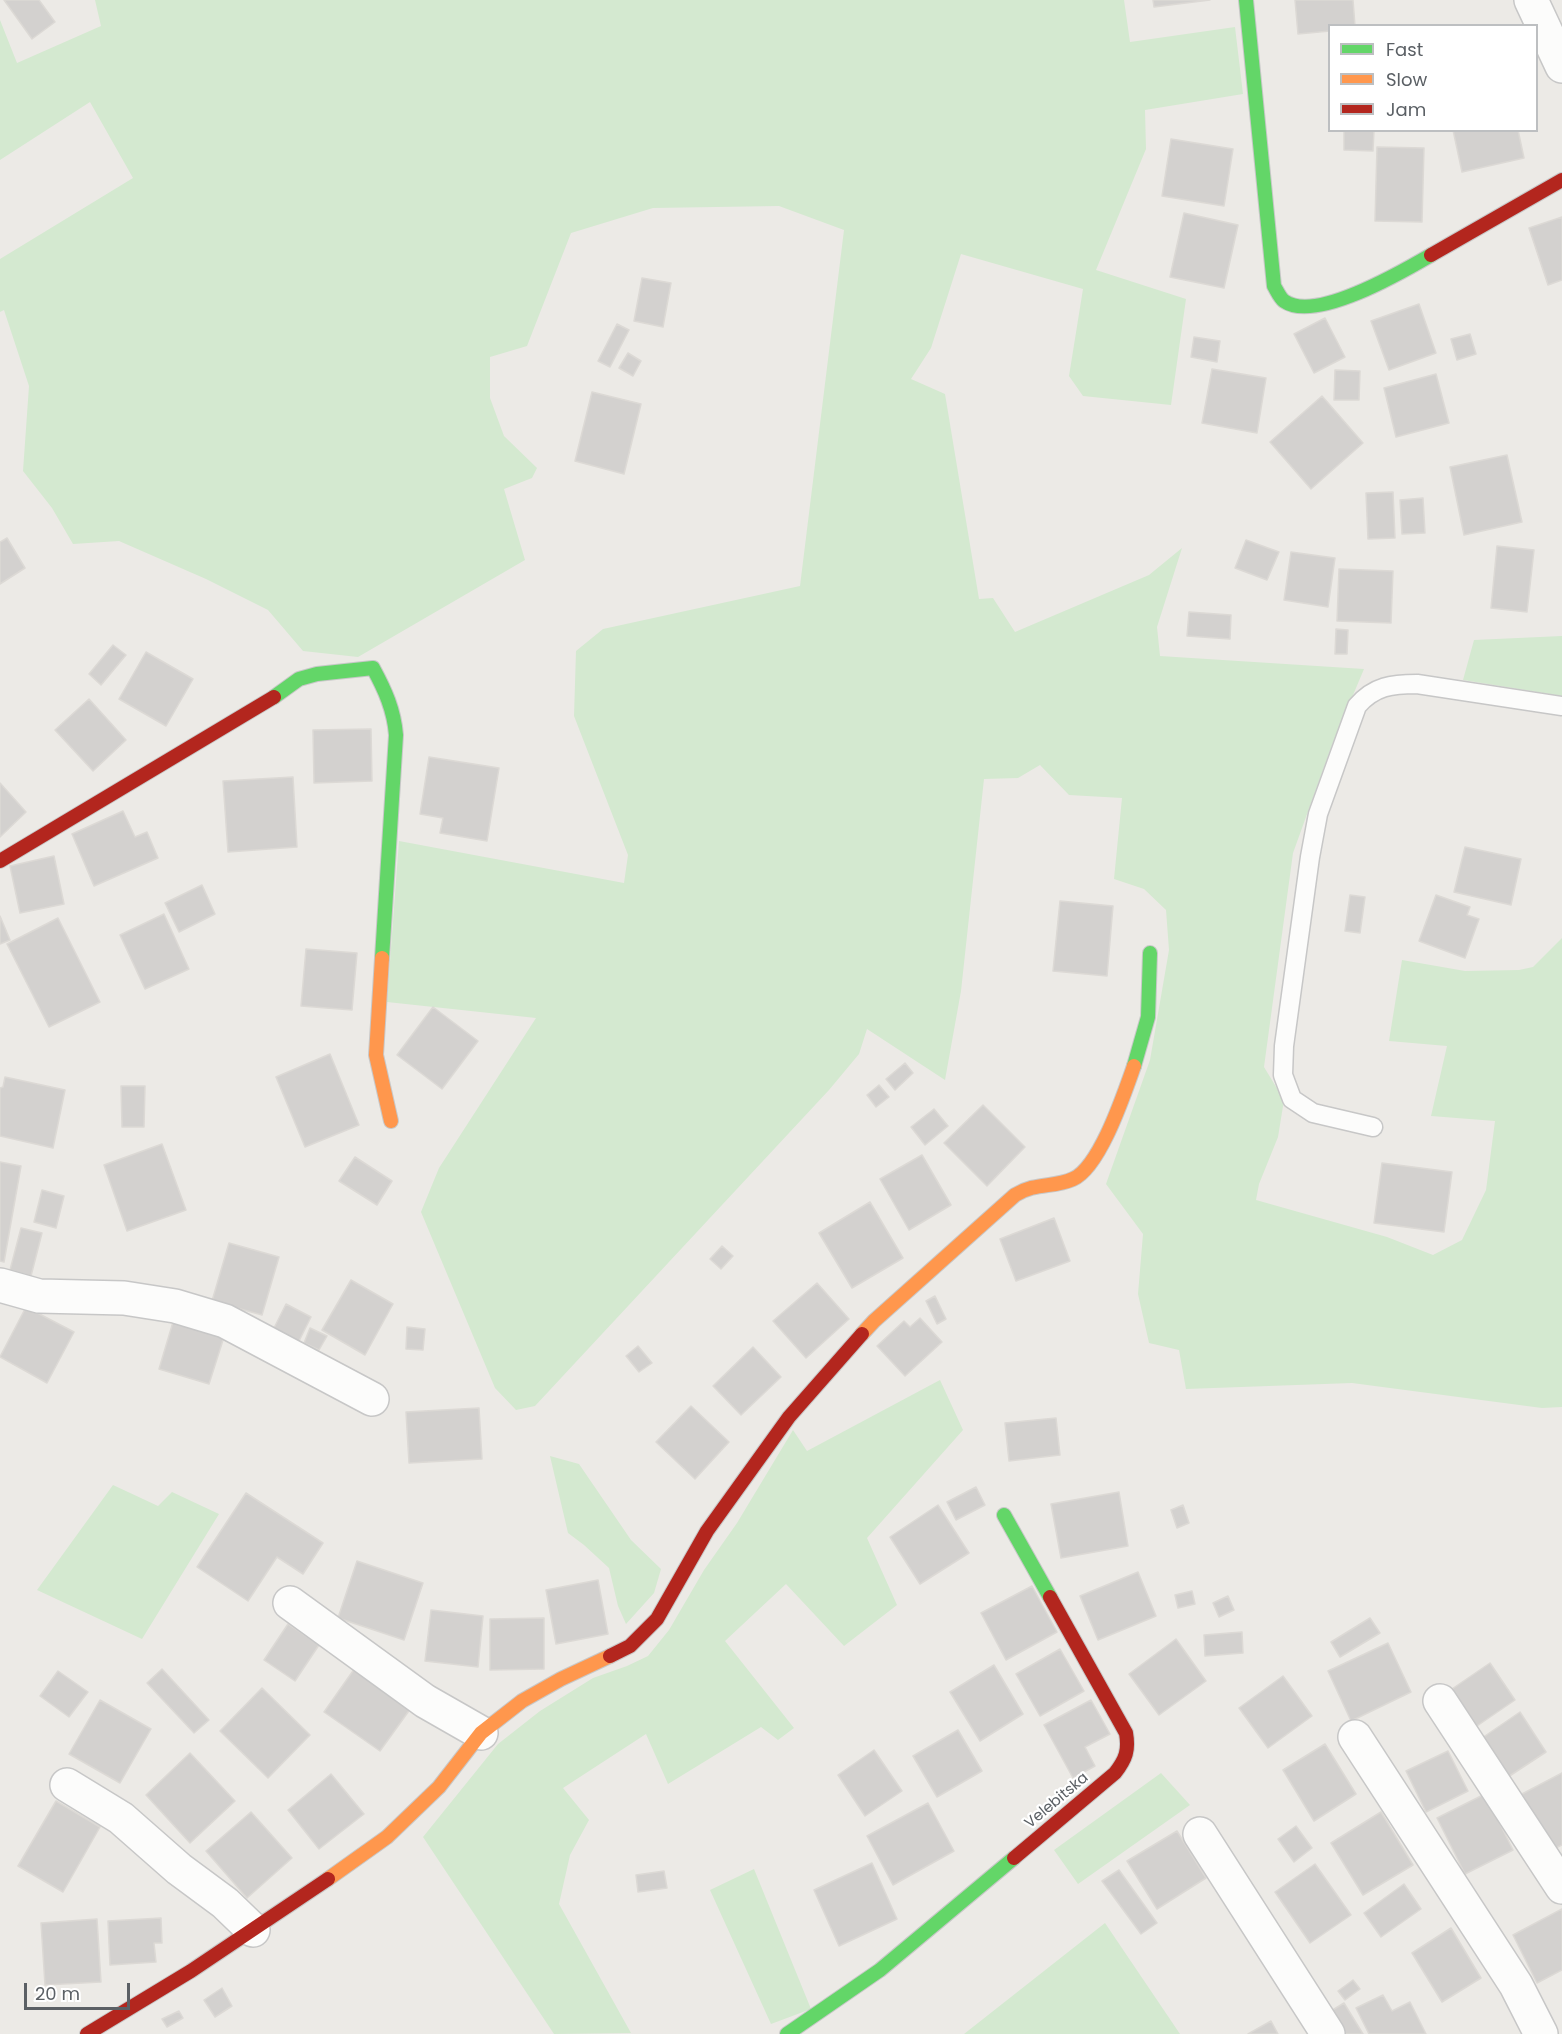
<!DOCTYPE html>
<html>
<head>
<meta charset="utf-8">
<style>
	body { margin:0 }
	#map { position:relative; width:1562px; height:2034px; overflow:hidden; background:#eceae6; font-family:Poppins,sans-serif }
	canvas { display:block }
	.legend { position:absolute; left:1328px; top:24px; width:210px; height:108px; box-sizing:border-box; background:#fff; border:2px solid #bdbfc1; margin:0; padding:8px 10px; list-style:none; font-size:18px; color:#5b6065 }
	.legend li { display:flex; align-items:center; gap:12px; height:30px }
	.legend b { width:30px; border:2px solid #bdbfc1 }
	.scale { position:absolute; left:24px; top:1983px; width:106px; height:27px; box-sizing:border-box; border:3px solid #5b6065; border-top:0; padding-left:8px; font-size:18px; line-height:21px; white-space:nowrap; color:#5b6065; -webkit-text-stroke:4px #fff; paint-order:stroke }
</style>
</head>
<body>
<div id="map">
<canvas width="1562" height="2034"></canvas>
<ul class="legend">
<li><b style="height:8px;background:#63d668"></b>Fast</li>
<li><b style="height:8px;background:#ff974d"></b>Slow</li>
<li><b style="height:8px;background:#b3261e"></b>Jam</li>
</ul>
<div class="scale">20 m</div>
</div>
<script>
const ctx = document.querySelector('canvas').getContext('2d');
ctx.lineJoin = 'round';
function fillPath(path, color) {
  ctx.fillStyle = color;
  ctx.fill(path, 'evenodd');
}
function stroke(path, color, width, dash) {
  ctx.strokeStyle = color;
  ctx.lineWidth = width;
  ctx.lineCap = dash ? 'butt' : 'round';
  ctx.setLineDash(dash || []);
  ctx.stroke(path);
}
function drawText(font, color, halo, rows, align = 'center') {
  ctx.font = font + ' Poppins,sans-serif';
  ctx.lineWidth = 4.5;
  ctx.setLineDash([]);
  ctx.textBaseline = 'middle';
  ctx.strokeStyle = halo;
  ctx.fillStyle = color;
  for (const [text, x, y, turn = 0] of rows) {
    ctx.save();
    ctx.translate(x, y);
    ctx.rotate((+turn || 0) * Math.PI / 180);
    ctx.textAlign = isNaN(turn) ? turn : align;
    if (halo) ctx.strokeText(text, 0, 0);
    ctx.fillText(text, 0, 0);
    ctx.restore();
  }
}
fillPath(new Path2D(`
	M95,0H1124L1130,42L1235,27L1243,94L1145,110L1146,149L1096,270L1186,299L1171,405L1083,396L1069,376L1083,289L961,254L931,348L911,379L945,394L979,599L993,598L1015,632L1149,575L1182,548L1157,627L1160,656L1364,669L1332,745L1293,853L1264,1067L1284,1100L1278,1137L1259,1184L1256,1200L1387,1237L1433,1255L1462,1240L1486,1190L1495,1121L1431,1116L1447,1046L1389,1041L1402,960L1465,971L1519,970L1533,967L1562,938V1407L1542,1408L1352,1383L1186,1389L1179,1350L1149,1343L1138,1294L1143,1234L1106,1184L1150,1060L1169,950L1166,910L1144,889L1114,879L1122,798L1069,795L1040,765L1018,778L984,779L961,991L945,1080L867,1029L859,1054L829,1090L535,1406L516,1410L495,1388L421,1212L439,1168L536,1018L387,1002L399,841L624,883L628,855L574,716L576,651L603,629L800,586L844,230L779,206L653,208L571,233L527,346L490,357V398L504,436L537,468L532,478L504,489L525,560L358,657L303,651L268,610L206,579L119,541L73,544L52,508L23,471L29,386L4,310L0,312V259L133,178L90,102L0,160V20L17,63L101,26Z
	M1562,636V696L1463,680L1474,640Z
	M940,1380L963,1430L867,1538L897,1605L844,1646L786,1584L725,1641L794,1728L778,1740L761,1727L668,1784L646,1734L563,1788L589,1820L570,1855L559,1904L631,2033L554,2034L423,1837L498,1744L540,1711L593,1678L627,1666L648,1656L669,1630L704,1570L737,1523L793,1430L807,1451Z
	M550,1456L579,1464L631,1540L661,1569L654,1593L626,1624L618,1606L609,1568L584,1545L568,1533Z
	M113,1485L158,1506L172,1492L219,1514L142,1639L37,1590Z
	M1161,1773L1190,1805L1078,1884L1054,1850Z
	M754,1869L811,2009L771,2024L710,1890Z
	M1105,1923L1180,2034H964Z`), '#d4e9d0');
const building = new Path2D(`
	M4,0H39L55,22L32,39Z
	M1153,0H1210L1154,7Z
	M1295,0H1353L1355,26H1330V31L1298,34Z
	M1344,130H1374L1373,151L1344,150Z
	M1453,130H1518L1524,158L1462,172Z
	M1171,139L1233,149L1224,206L1162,196Z
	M1377,147L1424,148L1422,222L1375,221Z
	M1184,213L1238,225L1224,288L1170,277Z
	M1562,217V280L1548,285L1529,228Z
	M642,278L671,283L663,327L634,321Z
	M1419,304L1436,353L1389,370L1371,321Z
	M1325,318L1345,357L1314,373L1294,334Z
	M617,324L629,330L610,367L598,361Z
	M1470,334L1476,354L1457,360L1451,339Z
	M1194,337L1220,341L1217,362L1191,357Z
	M628,353L641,361L633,376L619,368Z
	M1212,369L1266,378L1257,433L1202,423Z
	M1335,370L1360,371L1359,400H1334Z
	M1436,374L1449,423L1396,437L1384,388Z
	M592,392L641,404L624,474L575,461Z
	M1322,396L1363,443L1311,489L1270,442Z
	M1507,455L1522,522L1464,535L1450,467Z
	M1393,492L1395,538L1368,539L1366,493Z
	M1423,498L1425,533L1402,534L1400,500Z
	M7,538L25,568L0,584V542Z
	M1246,540L1279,552L1267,580L1235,568Z
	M1497,546L1534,550L1527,612L1491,608Z
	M1291,552L1335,558L1328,607L1284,600Z
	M1339,569L1393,571L1391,623L1337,621Z
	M1189,612L1231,615L1230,639L1187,636Z
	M1336,629L1348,630L1347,654H1335Z
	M113,645L126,655L101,685L89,674Z
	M146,652L193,679L166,726L119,699Z
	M89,699L126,740L93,771L55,730Z
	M371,729L372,781L314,783L313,730Z
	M429,757L499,768L487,841L440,833L443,818L420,814Z
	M293,777L297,847L228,852L223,781Z
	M0,783L26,812L0,837Z
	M123,811L135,837L147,832L158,858L94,886L72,834Z
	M1465,847L1521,859L1511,905L1454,892Z
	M54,856L64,904L20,913L10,866Z
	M202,885L215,914L179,932L165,903Z
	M1350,895L1365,897L1360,933L1345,931Z
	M1436,895L1470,907L1467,915L1479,919L1465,958L1419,941Z
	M1060,901L1113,906L1107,976L1053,971Z
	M164,914L189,969L145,989L120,935Z
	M0,916L10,940L0,944Z
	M58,918L100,1002L49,1027L7,944Z
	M306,949L357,953L352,1010L301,1006Z
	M433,1007L478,1041L442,1089L397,1055Z
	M330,1054L359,1125L305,1147L276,1077Z
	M905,1063L913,1073L895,1090L886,1079Z
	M5,1077L65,1090L53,1148L0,1136V1088L3,1087Z
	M879,1085L889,1097L876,1107L867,1095Z
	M121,1086H145L144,1127H122Z
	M983,1105L1025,1147L987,1186L944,1143Z
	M934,1109L948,1126L925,1145L911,1127Z
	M162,1144L186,1210L127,1231L104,1165Z
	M922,1155L951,1205L909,1230L880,1179Z
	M355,1157L392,1181L377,1205L339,1181Z
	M0,1162L21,1166L4,1262L0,1261Z
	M1382,1163L1452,1172L1444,1232L1374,1223Z
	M42,1190L64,1196L56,1228L34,1222Z
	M870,1202L903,1258L852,1288L819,1233Z
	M1054,1218L1070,1261L1016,1281L1000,1239Z
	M21,1228L42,1233L31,1276L10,1270Z
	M229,1243L279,1257L262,1315L212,1301Z
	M722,1246L733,1256L721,1269L710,1259Z
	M351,1280L393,1304L365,1355L322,1330Z
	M817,1283L849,1319L806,1358L773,1321Z
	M935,1296L946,1319L937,1324L926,1301Z
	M286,1304L311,1317L298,1343L273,1330Z
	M26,1307L74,1332L47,1383L0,1357Z
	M920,1318L942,1342L905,1376L877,1346L904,1321L910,1327Z
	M173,1322L224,1337L209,1384L159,1369Z
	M407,1327L425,1329L423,1350L406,1349Z
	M310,1328L327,1336L319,1350L304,1343Z
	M638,1346L652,1363L639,1372L626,1356Z
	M753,1347L781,1377L741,1415L713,1386Z
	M691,1406L729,1442L695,1479L656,1442Z
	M479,1408L482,1459L409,1463L406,1412Z
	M1056,1418L1060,1455L1009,1461L1005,1423Z
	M976,1487L985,1505L956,1520L947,1502Z
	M1119,1492L1128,1546L1061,1558L1051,1504Z
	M246,1493L323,1543L303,1574L277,1557L248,1601L197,1567Z
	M938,1505L969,1553L920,1584L890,1537Z
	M1183,1505L1189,1523L1177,1528L1171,1510Z
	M357,1561L423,1583L404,1640L338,1618Z
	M1138,1572L1156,1616L1098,1640L1080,1596Z
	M598,1580L608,1634L556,1644L546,1590Z
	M1032,1586L1057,1632L1006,1660L981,1613Z
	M1192,1591L1195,1604L1178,1608L1175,1595Z
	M1228,1596L1234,1610L1219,1617L1213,1603Z
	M431,1610L483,1616L478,1667L425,1661Z
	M544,1618V1669L490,1670V1619Z
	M1370,1618L1380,1633L1340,1657L1331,1642Z
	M288,1624L319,1645L295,1681L264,1660Z
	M1242,1632L1243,1653L1205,1656L1204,1635Z
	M1176,1639L1206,1681L1159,1715L1129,1674Z
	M1388,1643L1411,1692L1351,1721L1328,1671Z
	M1060,1649L1084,1691L1040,1716L1016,1674Z
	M1490,1663L1515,1700L1474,1728L1449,1691Z
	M994,1665L1023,1714L980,1741L950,1692Z
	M355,1668L411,1708L380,1751L324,1712Z
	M162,1669L209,1720L194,1733L147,1683Z
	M58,1671L88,1692L69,1717L40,1696Z
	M1283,1676L1312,1716L1268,1748L1239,1708Z
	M262,1688L310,1735L268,1778L220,1731Z
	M100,1700L151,1729L120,1783L69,1754Z
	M1091,1700L1110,1734L1085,1747L1095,1766L1073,1778L1044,1725Z
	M1520,1712L1546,1752L1508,1777L1482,1738Z
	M958,1730L982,1771L937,1797L913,1756Z
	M1325,1744L1356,1794L1314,1821L1283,1770Z
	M874,1750L902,1791L865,1816L838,1775Z
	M1448,1751L1468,1791L1426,1812L1406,1771Z
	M190,1753L235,1801L190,1843L146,1795Z
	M1562,1773V1845L1552,1850L1522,1794Z
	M331,1774L364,1814L319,1849L288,1810Z
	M1485,1794L1513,1850L1465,1874L1437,1818Z
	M56,1801L100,1827L63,1892L18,1866Z
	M928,1803L954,1851L893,1885L867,1836Z
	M251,1812L292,1858L247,1898L206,1851Z
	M1381,1812L1413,1865L1363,1895L1331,1843Z
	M1296,1826L1312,1848L1294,1862L1278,1839Z
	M1177,1831L1206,1878L1157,1909L1127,1861Z
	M872,1863L897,1919L839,1946L814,1890Z
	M1315,1864L1351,1915L1310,1943L1275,1892Z
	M1119,1870L1157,1923L1141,1934L1102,1881Z
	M664,1871L667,1888L638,1892L636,1875Z
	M1404,1884L1421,1909L1381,1937L1364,1913Z
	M1562,1909V1970L1537,1983L1513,1935Z
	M161,1918L162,1943H154L156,1962L110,1965L108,1921Z
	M97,1919L101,1982L45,1985L41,1923Z
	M1451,1928L1481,1978L1442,2002L1412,1953Z
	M1353,1980L1360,1989L1345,2000L1338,1991Z
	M222,1988L232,2006L215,2017L204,2000Z
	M1383,1995L1392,2011L1410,2002L1426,2034H1369L1356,2008Z
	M1344,2003L1363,2034H1344L1331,2011Z
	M179,2011L183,2018L167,2027L162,2019Z
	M1271,2021L1278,2034H1248Z`);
fillPath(building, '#d3d1cf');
stroke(building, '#dcd9d5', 1.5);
const lane = new Path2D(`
	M1373,1127L1313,1113L1292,1099L1283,1075L1284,1046L1310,857L1318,814L1357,706C1374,686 1392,684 1417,684L1562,706`);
const street = new Path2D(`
	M1531,0L1562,66
	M0,1285L39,1296L124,1298L175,1306L225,1321L372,1399
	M290,1603L425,1701L481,1733
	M1440,1701L1562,1887
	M1355,1737L1516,1985L1541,2034
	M67,1785L121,1818L179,1869L225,1903L253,1930
	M1200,1834L1328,2034`);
const fast = new Path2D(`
	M1246,0L1274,286C1277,291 1280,298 1284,301C1315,323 1402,272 1431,255
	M274,697L299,679L317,674L373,668C385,690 394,710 396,735L382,958
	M1134,1066L1148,1017L1150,953
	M1004,1515L1050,1597
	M787,2034L880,1970L1014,1858`);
const slow = new Path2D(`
	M382,958L376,1055L391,1121
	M862,1334L874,1321L1015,1195C1036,1182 1053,1188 1073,1179C1100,1167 1124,1094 1134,1066
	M328,1879L387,1837L439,1787L481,1733L522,1701L561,1679L610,1656`);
const jam = new Path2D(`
	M1431,255L1562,180
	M0,861L274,697
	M610,1656L630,1646L657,1619L707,1531L789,1417L862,1334
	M1014,1858L1115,1773C1126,1759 1129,1750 1126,1733L1050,1597
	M87,2034L191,1971L328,1879`);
stroke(lane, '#c7c7c7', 21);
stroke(street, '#c7c7c7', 36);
stroke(fast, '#c8c8c8', 16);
stroke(slow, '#c8c8c8', 16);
stroke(jam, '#c8c8c8', 16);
stroke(lane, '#fcfcfb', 18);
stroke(street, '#fcfcfb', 33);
stroke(fast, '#63d668', 14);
stroke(slow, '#ff974d', 14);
stroke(jam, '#b3261e', 14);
drawText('15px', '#5b6065', '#fff', [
	["Velebitska",1057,1801,-40]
]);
</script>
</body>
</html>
